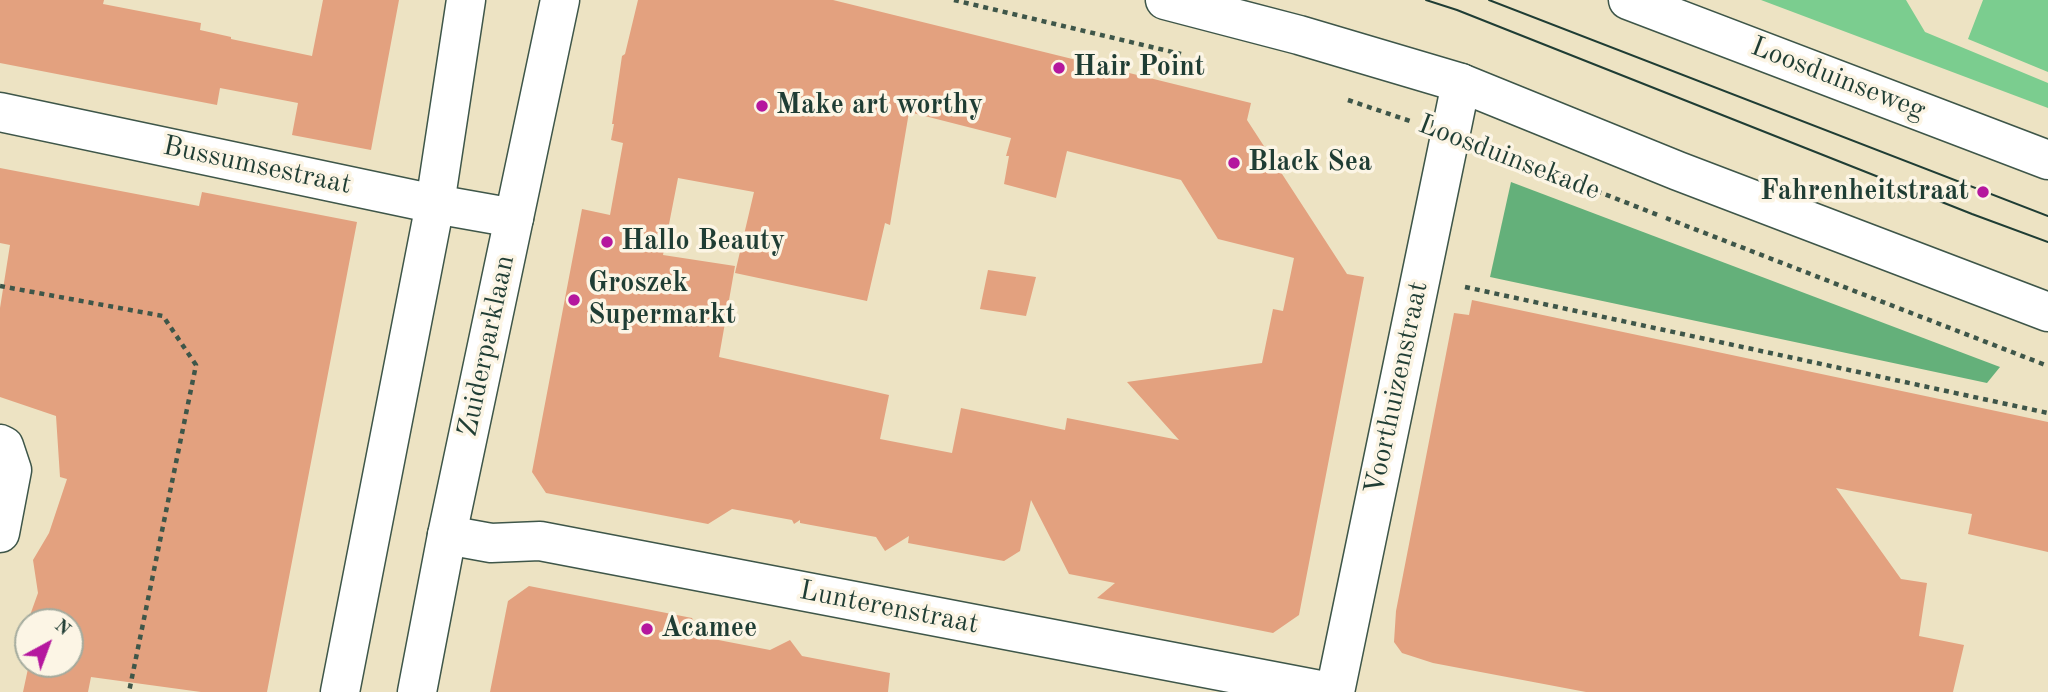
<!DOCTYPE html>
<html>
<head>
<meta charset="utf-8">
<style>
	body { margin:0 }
	#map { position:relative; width:2048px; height:692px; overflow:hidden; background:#ede3c3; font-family:"Old Standard TT",serif }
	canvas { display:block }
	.north { position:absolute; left:14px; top:608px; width:70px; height:70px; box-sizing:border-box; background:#fcf5e5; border:2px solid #a4ab9e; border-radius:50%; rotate:41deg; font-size:19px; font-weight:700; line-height:28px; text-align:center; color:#1f3d34 }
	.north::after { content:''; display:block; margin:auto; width:24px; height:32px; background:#b5179e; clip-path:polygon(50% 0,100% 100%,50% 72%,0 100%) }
</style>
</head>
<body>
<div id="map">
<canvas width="2048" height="692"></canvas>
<div class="north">N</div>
</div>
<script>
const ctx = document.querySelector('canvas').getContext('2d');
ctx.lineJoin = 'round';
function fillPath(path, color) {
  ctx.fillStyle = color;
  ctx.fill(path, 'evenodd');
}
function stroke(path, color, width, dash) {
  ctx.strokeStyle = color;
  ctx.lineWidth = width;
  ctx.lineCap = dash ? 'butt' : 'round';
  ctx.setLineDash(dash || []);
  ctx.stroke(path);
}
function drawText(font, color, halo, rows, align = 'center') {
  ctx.font = font + ' "Old Standard TT",serif';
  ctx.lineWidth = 7;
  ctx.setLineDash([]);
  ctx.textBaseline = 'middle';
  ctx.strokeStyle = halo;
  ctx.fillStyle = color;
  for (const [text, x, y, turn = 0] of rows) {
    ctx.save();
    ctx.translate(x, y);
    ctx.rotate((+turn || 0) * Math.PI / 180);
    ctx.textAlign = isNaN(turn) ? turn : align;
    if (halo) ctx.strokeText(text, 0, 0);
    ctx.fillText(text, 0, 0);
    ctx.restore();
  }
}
fillPath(new Path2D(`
	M1761,0H1906L1925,32L2048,83V108Z
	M1983,0H2048V72L1968,39Z`), '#7bcd8f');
fillPath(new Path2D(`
	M1511,182L2000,367L1987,383L1490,277Z`), '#64b07a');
fillPath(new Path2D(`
	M0,0H104L103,4L201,23L200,30L231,37V39L312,56L323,0H399L371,150L292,135L298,103L220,88L217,105L0,63Z
	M638,0H833L1251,103L1247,120L1347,274L1364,277L1299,615L1273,633L1097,598L1115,583L1069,574L1031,500L1020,551L1004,561L908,543L909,536L885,551L876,537L800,523V520L794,524L792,520L732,509L708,524L546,493L532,472L582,209L610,215L623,143L611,140L614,124H612L622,56L625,54ZM909,112L1011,138L1006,156H1009L1004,184L1056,198L1067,151L1181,180L1218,239L1294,258L1283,311L1273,309L1262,363L1127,382L1179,440L1067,418L1065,430L961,408L952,453L880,439L889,395L719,357L735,266L663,255L678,178L754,192L735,273L867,301L885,223L890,225Z
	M0,168L199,206L202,192L357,222L267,692H201L91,677L88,692H23L29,664H70V622H28V651L24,632L38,593L33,560L49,533L67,479L60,477L56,416L0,397V308L10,245L0,243Z
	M988,270L1036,277L1026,316L980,309Z
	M1472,300L2048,422V552L1968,534L1972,514L1836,488L1901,579L1927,583L1919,636L1964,645L1953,692H1586L1433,663L1402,653L1394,642L1396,611L1454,313L1469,315Z
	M529,586L692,618L703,637L770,650L790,640L802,656L890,673L888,692H490L508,601Z`), '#e3a17f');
const minor = new Path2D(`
	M0,112L435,204L514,218
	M0,444L4,446L12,470L0,533
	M447,535L491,543L540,541L1330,692
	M1335,692L1461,83`);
const secondary = new Path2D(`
	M1165,0L1299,35L1461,83L1678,171L2048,312
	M1628,0L2048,160
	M340,692L435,204L466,0
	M417,692L447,535L560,0`);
stroke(minor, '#3e5649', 41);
stroke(secondary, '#3e5649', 41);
stroke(new Path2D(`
	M954,0L1181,54
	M1348,100L1410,121
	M1494,151L1658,215
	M1666,218L2048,366
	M0,286L163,316L196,365L129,692
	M1465,287L2048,413`), '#3e5649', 4.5, [5, 5]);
stroke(minor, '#fff', 38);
stroke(secondary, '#fff', 38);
stroke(new Path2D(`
	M1426,0L1457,10L1972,214L2048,242
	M1489,0L2048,216`), '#1f3d34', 2);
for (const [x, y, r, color] of [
	[1059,68,7,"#b5179e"],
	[762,106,7,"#b5179e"],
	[1234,163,7,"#b5179e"],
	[1983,192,7,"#b5179e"],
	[607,242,7,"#b5179e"],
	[574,300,7,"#b5179e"],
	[647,629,7,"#b5179e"]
]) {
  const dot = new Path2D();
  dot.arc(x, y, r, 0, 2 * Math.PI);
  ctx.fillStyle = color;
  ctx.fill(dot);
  stroke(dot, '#fcf5e5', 2.5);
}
drawText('bold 28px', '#1f3d34', '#fcf5e5', [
	["Hair Point",1073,68],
	["Make art worthy",776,106],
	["Black Sea",1248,163],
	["Fahrenheitstraat",1969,192,"right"],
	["Hallo Beauty",621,242],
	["Groszek",588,284],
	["Supermarkt",588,316],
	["Acamee",661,629]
], 'left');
drawText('28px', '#1f3d34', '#fcf5e5', [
	["Loosduinseweg",1838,79,21],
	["Loosduinsekade",1509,158,21],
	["Bussumsestraat",257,166,12],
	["Zuiderparklaan",487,346,-78],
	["Voorthuizenstraat",1397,388,-78],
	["Lunterenstraat",889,608,11]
]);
</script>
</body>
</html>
